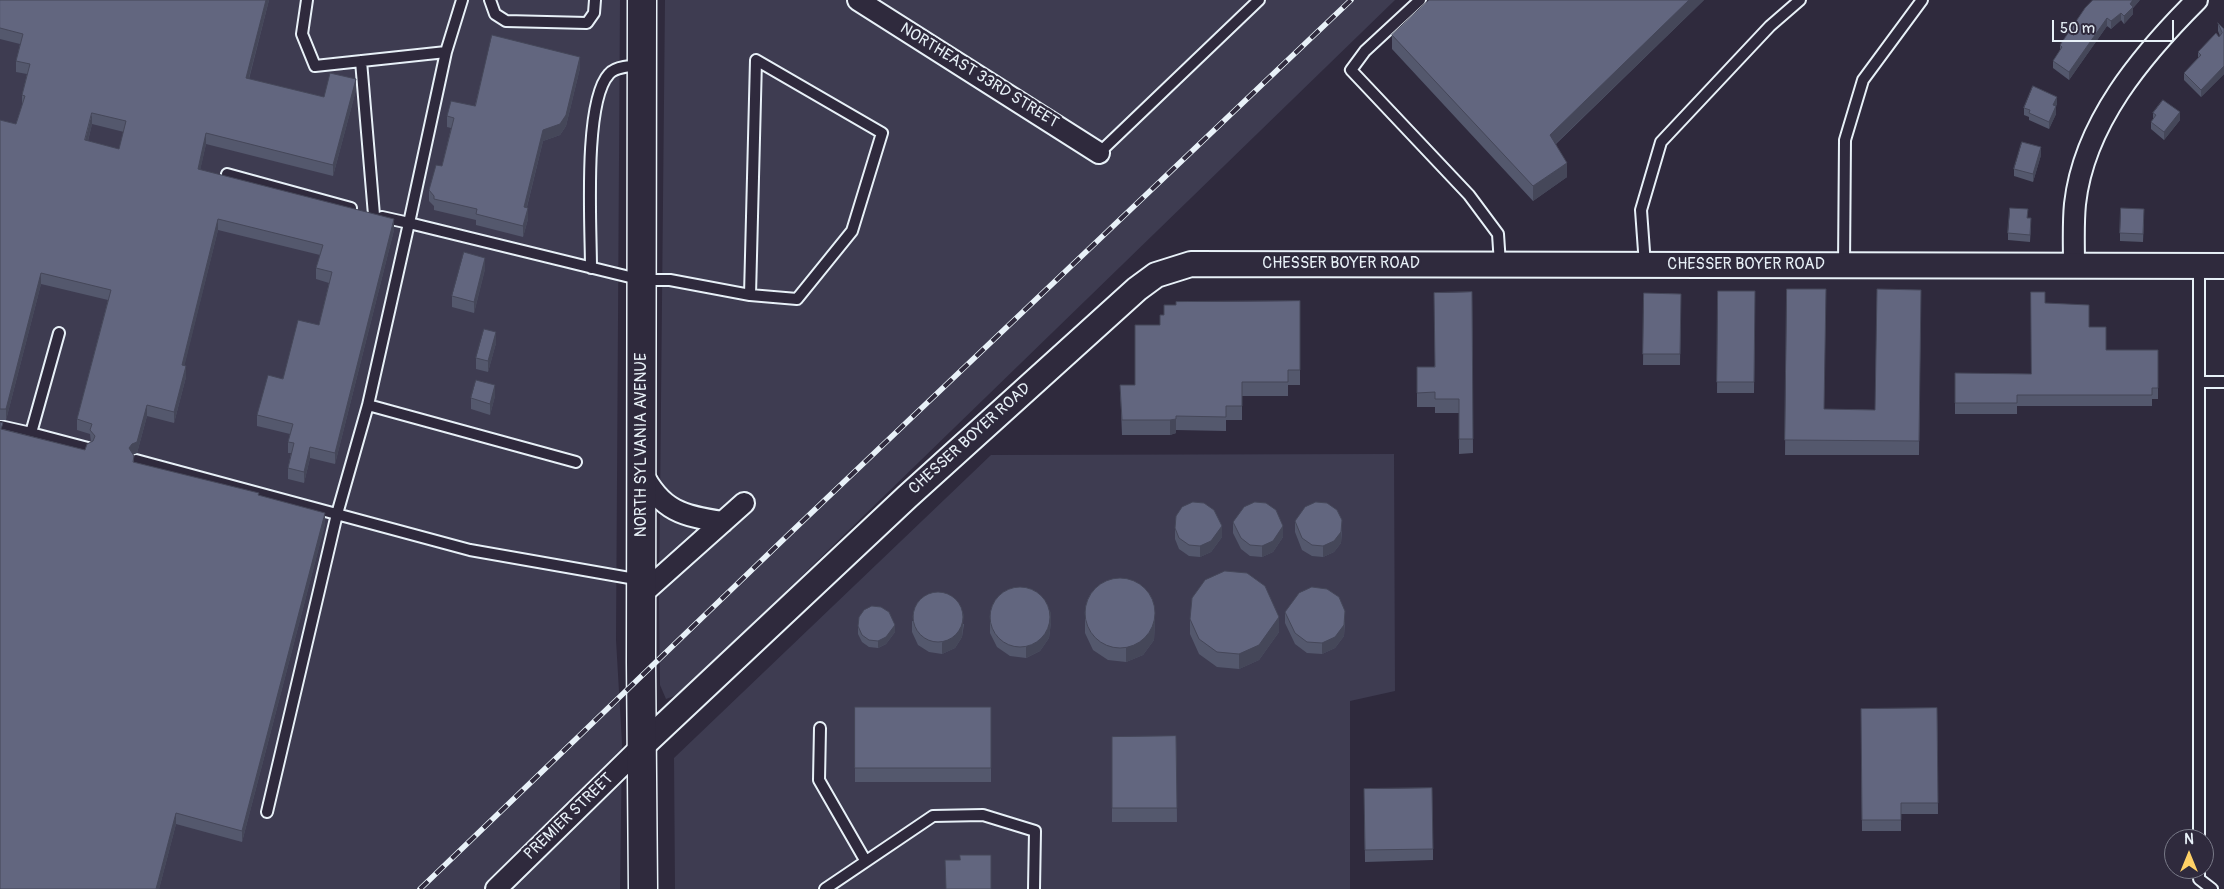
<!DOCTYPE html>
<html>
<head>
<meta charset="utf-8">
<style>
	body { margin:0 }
	#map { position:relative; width:2224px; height:889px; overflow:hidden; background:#2f2a3d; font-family:Pangolin,sans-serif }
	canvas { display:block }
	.north { position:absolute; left:2164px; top:829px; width:50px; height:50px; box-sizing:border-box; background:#2f2a3d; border:1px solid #797a88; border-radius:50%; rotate:0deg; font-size:14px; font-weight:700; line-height:20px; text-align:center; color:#e8f1f8 }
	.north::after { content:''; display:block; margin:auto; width:18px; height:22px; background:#ffd166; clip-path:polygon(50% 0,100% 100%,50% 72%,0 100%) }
	.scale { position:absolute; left:2052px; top:20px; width:122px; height:22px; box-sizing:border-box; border:2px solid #e8f1f8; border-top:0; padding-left:6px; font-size:15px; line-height:18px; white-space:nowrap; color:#e8f1f8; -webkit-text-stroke:4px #2f2a3d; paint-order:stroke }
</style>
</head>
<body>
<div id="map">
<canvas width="2224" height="889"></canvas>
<div class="north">N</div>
<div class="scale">50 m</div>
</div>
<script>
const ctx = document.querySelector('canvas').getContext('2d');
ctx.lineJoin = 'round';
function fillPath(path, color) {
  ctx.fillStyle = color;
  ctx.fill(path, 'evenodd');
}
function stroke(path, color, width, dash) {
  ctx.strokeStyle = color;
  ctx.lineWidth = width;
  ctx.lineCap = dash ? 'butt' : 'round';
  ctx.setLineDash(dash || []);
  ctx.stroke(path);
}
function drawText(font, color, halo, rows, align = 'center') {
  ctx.font = font + ' Pangolin,sans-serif';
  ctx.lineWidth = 5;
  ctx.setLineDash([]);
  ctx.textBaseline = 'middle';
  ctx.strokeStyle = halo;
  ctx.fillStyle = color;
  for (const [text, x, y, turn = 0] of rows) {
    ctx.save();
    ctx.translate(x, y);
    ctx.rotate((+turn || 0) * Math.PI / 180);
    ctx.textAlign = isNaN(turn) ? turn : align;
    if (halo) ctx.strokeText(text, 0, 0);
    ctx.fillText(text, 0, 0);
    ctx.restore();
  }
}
fillPath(new Path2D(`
	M0,0H620L616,640L622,743L620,889H0Z
	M665,0H1395L680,694L666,699L660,685L659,603Z
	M1394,454L1395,691L1350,701V889H675L674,758L991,455Z`), '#3e3c51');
const service = new Path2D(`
	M307,0L302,34L315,66L446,52
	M490,0L495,14L506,21L587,23L594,13L595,0
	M1420,0L1365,51L1351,70L1469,195L1498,234L1500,264
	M361,61L374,215
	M1099,153L1259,0
	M227,174L351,208
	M382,217L409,223L446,52L462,0
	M1645,265L1641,210L1661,142L1770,26L1800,0
	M1844,265L1845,140L1863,80L1922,0
	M591,268C591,227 583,102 609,74C616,66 631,66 641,66
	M59,333L31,433L88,448
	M2199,382H2224
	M368,405L409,223L642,280H670L750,295L756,60L882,133L852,231L797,299L750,295
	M0,426L31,433
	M136,460L470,550L641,580
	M820,728L819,780L865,860
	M267,812L337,514L368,405L576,462
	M2199,839V266
	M2199,869V879L2212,889
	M825,889L933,816L983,815L1035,831L1034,889`);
const minor = new Path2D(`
	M858,0L1099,153
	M2074,265C2074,245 2073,224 2075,204C2084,123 2142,55 2197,0
	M642,472C661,511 683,516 723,522
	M642,594L744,503
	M496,889L643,745`);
const tertiary = new Path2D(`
	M643,745L907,497L1137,289L1156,275L1191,264L2224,266`);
const secondary = new Path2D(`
	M642,0L641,662L643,889`);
stroke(service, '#e8f1f8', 14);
stroke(minor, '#e8f1f8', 24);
stroke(tertiary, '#e8f1f8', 28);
stroke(secondary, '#e8f1f8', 31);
stroke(service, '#2f2a3d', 10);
stroke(minor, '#2f2a3d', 20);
stroke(tertiary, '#2f2a3d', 24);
stroke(secondary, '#2f2a3d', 28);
const rail = new Path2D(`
	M420,889L786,537L1351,0`);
stroke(rail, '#e8f1f8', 5.5);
stroke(rail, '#2f2a3d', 4, [11]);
fillPath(new Path2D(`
	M0,0H269L249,79L324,97L356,90L333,176L206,144L200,170L394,230L335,464L310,458L304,483L288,479V468L291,453H288V442L290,434L257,426V415L319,325L329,283L316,279V268L320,255L218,230L184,366L186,377L174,423L147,416L137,453L133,454L134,462L259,495L325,524L242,842L176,824L159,889H0L3,429L85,450L91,442L90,434L77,430V419L108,300L41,284L6,420H0V120L16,124L22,105V95L27,74L16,72V61L20,44L0,39ZM92,124L124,132L119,149L88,141Z
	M1704,0L1556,144L1567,177L1533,201L1392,49V35Z
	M2140,0L2133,8V14L2124,24L2121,20L2111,29L2107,26L2069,80L2053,68V61L2060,51V45Z
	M2218,23L2224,29V74L2201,97L2184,80V73L2198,58V52L2220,36L2218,31Z
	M580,68L566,126L560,135L543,141L527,207L528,219L523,237L476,225V220L434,210V206L429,201V190L442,166L451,128L447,127V116L475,106Z
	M2057,104L2056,106V114L2049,129L2029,120V117L2024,115V108Z
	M2153,113L2180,120L2164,140L2151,129V122L2153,120Z
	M2041,155L2033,182L2014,176V169Z
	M2144,217L2143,242L2120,241V233Z
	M2028,218L2031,225L2030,242L2008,240V233Z
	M485,269L474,313L452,307V296Z
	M1787,289L1824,409L1875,410L1921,290L1919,455H1785Z
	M1718,291H1755L1754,393H1717Z
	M1472,292L1473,453L1459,454V413H1435V407H1417V381L1434,367Z
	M1644,293L1681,294L1680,365H1643Z
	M1300,301V385H1288V396H1242V420H1226V431L1176,430V433L1170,435H1122L1120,385H1135L1164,315Z
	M2045,303L2089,327L2106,350H2158V399H2152V406H2017V414H1955V373L2031,374Z
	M496,343L488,372L476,369V358Z
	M495,396L490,415L471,409V398Z
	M1295,521L1342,531L1341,543L1334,552L1323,557L1312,556L1302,550L1295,532Z
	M1233,522L1283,537L1273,552L1262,557L1250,556L1241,549L1233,533Z
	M1175,528L1222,537L1211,552L1200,557L1189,556L1179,549L1175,539Z
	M1285,612L1345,622L1344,636L1335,648L1322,654L1307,653L1295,644L1285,623Z
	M1085,619L1155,621L1154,640L1143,655L1126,662L1108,660L1093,650L1085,633Z
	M1190,619L1279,632L1259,660L1239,669L1217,667L1199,654L1190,634Z
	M912,621L964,624L962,637L955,648L942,654L929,652L918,645L912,632Z
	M990,622H1051L1049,638L1040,651L1026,658L1010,656L997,647L990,633Z
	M858,626L895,632L886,644L878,648L869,647L862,642L858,634Z
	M855,707H991V782H855Z
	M1937,708L1938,814H1901V831H1862L1861,709Z
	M1176,736L1177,822H1112V737Z
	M1364,789L1433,849V860L1365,862Z`), '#54586d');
fillPath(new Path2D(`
	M266,0H269L246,89V78Z
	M1689,0H1704L1550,149V135Z
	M2133,0H2140L2133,8V14L2124,24V16L2130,4Z
	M2121,13V20L2111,29V21Z
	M2107,18V26L2069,80V72Z
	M580,57V68L566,126L560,135L543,141L524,218V207L543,130Z
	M2224,66V74L2201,97V90Z
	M356,79V90L333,176V165Z
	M2057,97V104L2053,112V105Z
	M2056,106V114L2049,129V122Z
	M2180,112V120L2164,140V132Z
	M92,113V124L85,152V140Z
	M206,133V144L198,180V169Z
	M2041,147V155L2033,182V174Z
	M1567,163V177L1533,201V186Z
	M528,208V219L523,237V226Z
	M218,219V230L182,376V365Z
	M394,219V230L335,464V453Z
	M485,258V269L474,313V302Z
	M41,273V284L6,420V409Z
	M496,332V343L488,372V361Z
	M186,366V377L174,423V412Z
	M495,385V396L490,415V404Z
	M147,405V416L137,453L132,455L129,448Z
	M1176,419V433L1170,435V420Z
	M310,447V458L304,483V472Z
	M325,513V524L242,842V831Z
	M1342,520L1341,543L1334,552L1323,557V546Z
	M1222,526V537L1211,552L1200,557V546Z
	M1283,526V537L1273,552L1262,557V546Z
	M1155,607V621L1154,640L1143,655L1126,662V648Z
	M1051,611V622L1049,638L1040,651L1026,658V647Z
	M1345,611L1344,636L1335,648L1322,654V643Z
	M964,613L962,637L955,648L942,654V643Z
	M1279,617V632L1259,660L1239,669V654Z
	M895,625V632L886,644L878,648V641Z
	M176,813V824L159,889H156Z`), '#454759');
const building = new Path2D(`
	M0,0H266L246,78L324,97L330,73L356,79L333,165L206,133L198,169L394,219L335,453L310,447L304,472L288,468L294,443L288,442L293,424L257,415L268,375L283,379L298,320L319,325L332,272L316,268L323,245L218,219L182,365L186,366L174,412L147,405L137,442L132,444L129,448L134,456L133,462L259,493L258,495L325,513L242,831L176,813L156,889H0V422L3,423L1,429L85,450L87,444L93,441L95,436L90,430L92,424L77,419L111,290L41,273L6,409H0V120L16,124L25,96L22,95L30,64L16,61L23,34L0,28ZM92,113L126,121L119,149L85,140Z
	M1429,0H1689L1550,135L1567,163L1533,186L1392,35Z
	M2093,0H2133L2130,4L2133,7L2124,16L2121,13L2111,21L2107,18L2069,72L2053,61L2062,47L2060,45L2085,8Z
	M2218,23L2224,29V66L2201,90L2184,73L2201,55L2198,52L2216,33L2219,37L2222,33Z
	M492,35L580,57L566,115L560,124L543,130L524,207L528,208L523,226L476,214L477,209L434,199V196L429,190L436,165L442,166L454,118L447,116L451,101L475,106Z
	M2033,86L2057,97L2053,105L2056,106L2049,122L2029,113L2030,110L2024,108Z
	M2163,100L2180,112L2164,132L2151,122L2156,115L2153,113Z
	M2022,142L2041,147L2033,174L2014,169Z
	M2010,208L2028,209L2027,218H2031L2030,235L2008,233Z
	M2121,208L2144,209L2143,234L2120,233Z
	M464,252L485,258L474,302L452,296Z
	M1787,289H1826L1824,409L1875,410L1877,289L1921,290L1919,441L1785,440Z
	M1718,291H1755L1754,382H1717Z
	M1472,292L1473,439H1459V399H1435V392L1417,393V367H1435L1434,293Z
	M2031,292H2045V303L2089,305V327H2106V350H2158V388H2152V395H2017V403H1955V373L2031,374Z
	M1644,293L1681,294L1680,354H1643Z
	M1300,301V370H1288V382H1242V406H1226V417L1176,416V419L1170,420H1122L1120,385H1135V325H1160V315H1164V305H1176V302Z
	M484,329L496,332L488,361L476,358Z
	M476,380L495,385L490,404L471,398Z
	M1193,502L1204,503L1214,510L1222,526L1211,541L1200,546L1189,545L1179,538L1175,528L1176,516L1182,507Z
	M1255,502L1266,503L1276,510L1283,526L1273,541L1262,546L1250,545L1241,538L1233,522L1244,507Z
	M1316,502L1327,503L1337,510L1342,520L1341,532L1334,541L1323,546L1312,545L1302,538L1295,521L1305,507Z
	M1225,571L1247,573L1265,586L1279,617L1259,645L1239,654L1217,652L1199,639L1190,619L1192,598L1205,580Z
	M1085 613a35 35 0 1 1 70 0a35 35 0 1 1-70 0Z
	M1312,587L1327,589L1339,597L1345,611L1344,625L1335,637L1322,643L1307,642L1295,633L1285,612L1299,593Z
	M990 617a30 30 0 1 1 60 0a30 30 0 1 1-60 0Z
	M913 617a25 25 0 1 1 50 0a25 25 0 1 1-50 0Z
	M872,606L881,607L889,612L895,625L886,637L878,641L869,640L862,635L858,626L859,617L864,610Z
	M855,707H991V768H855Z
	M1937,708L1938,803H1901V820H1862L1861,709Z
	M1176,736L1177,808H1112V737Z
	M1432,788L1433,849L1365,850L1364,789Z
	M960,855H991V889H946L945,860H960Z`);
fillPath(building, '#62667f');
stroke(building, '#454759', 1);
drawText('16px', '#e8f1f8', '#2f2a3d', [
	["NORTHEAST 33RD STREET",979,76,32],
	["CHESSER BOYER ROAD",1341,264],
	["CHESSER BOYER ROAD",1746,265],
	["CHESSER BOYER ROAD",970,439,-42],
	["NORTH SYLVANIA AVENUE",642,445,-90],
	["PREMIER STREET",569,817,-44]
]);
</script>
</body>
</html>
